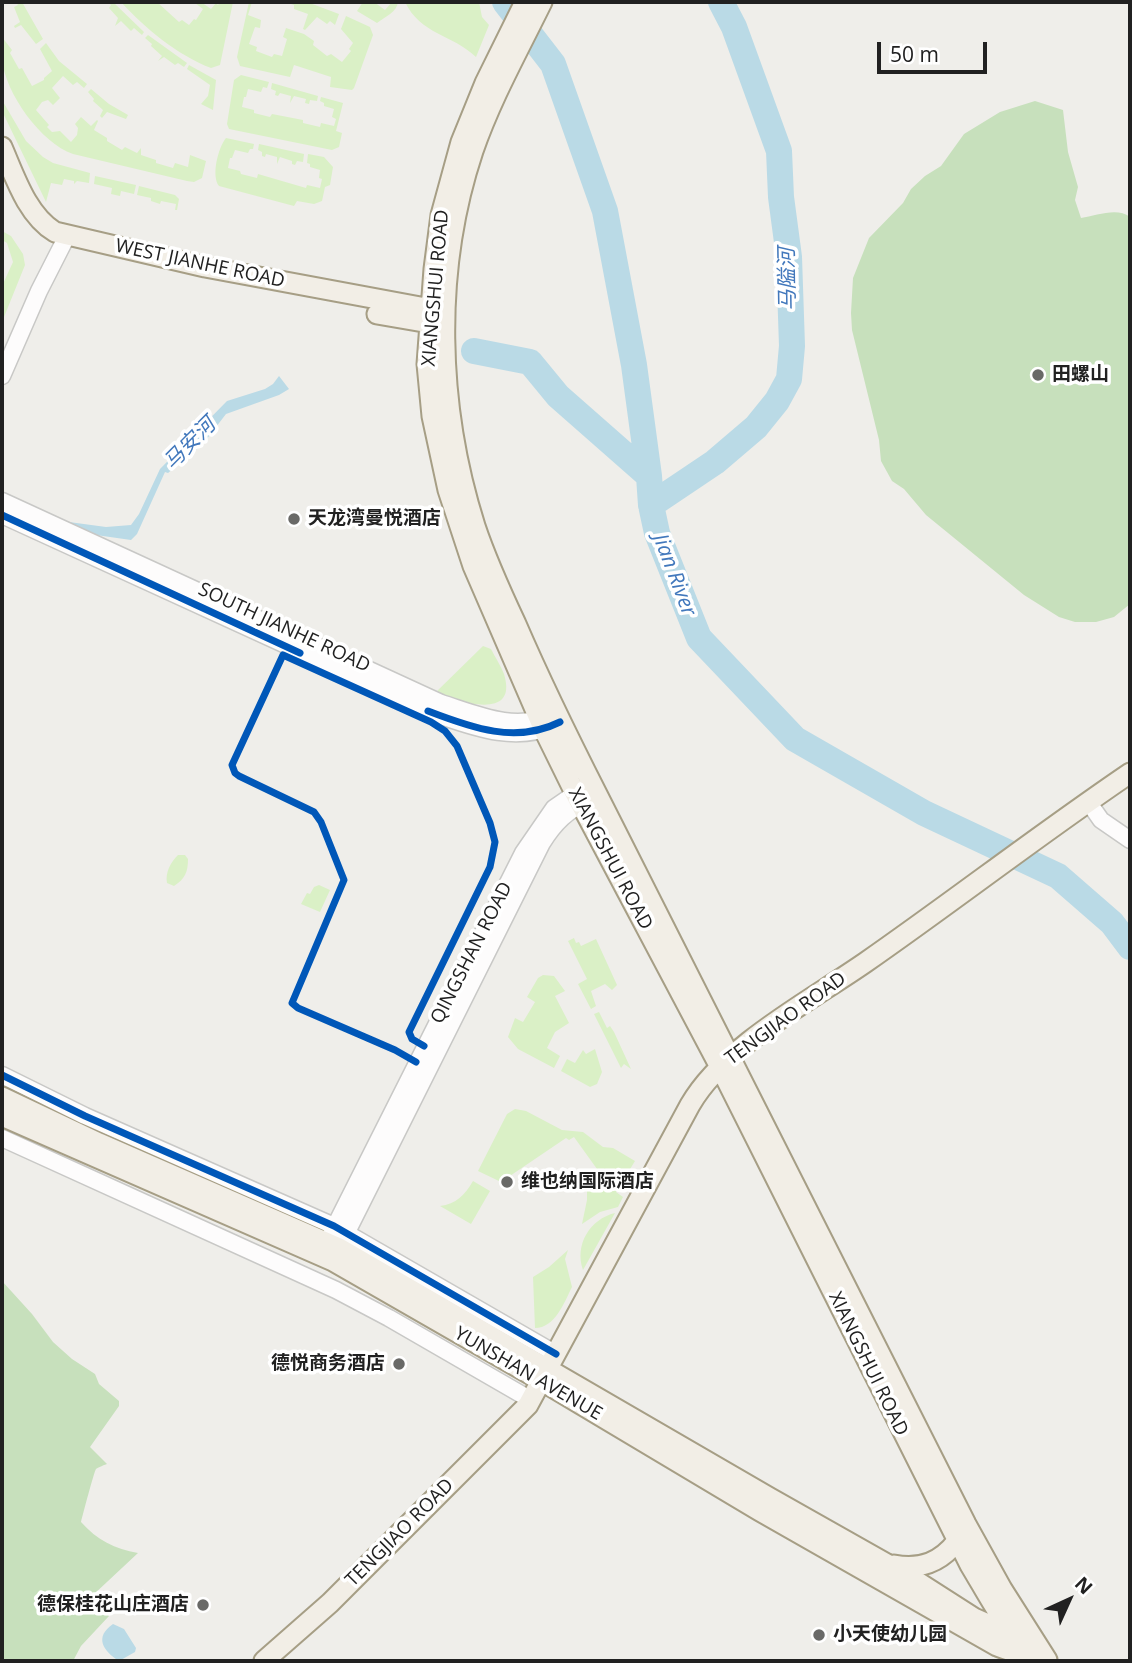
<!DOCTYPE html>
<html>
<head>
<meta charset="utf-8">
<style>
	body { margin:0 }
	#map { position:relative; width:1132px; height:1663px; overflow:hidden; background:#efeeea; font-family:"Open Sans",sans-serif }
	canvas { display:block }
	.frame { position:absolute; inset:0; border:4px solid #212121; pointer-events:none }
	.north { position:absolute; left:1034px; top:1565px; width:70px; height:70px; -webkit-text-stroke:5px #fff; paint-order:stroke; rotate:45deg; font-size:19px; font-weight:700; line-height:28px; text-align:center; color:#212121 }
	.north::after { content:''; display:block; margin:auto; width:24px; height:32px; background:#212121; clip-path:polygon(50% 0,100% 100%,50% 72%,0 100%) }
	.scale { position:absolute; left:877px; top:42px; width:110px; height:32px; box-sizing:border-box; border:4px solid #212121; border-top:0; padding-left:9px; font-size:21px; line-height:24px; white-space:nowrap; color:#212121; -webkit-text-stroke:5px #fff; paint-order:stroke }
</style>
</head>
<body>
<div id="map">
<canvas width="1132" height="1663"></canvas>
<div class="frame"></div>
<div class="north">N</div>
<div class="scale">50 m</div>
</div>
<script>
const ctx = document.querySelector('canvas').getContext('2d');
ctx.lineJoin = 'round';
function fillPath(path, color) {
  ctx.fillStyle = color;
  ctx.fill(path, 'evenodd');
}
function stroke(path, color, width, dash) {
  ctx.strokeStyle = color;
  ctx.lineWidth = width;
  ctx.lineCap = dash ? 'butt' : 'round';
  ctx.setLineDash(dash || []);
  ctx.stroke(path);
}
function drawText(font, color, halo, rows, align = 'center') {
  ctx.font = font + ' "Open Sans","Noto Sans SC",sans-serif';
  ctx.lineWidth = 7;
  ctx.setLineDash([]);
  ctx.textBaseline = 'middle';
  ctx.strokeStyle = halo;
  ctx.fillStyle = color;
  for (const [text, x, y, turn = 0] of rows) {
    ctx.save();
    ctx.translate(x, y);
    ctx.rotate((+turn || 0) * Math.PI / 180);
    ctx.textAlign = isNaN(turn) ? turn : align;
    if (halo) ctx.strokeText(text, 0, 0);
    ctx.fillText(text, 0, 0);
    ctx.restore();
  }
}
fillPath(new Path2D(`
	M16,2H22L43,39L36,44L21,25L15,28L14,26L20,22L14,7L18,5Z
	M108,2H113L144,32L142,35L134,28L131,31L121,21L115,26L118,18L109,8L111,5Z
	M121,2H157L179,22L182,20L189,25L194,19L196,20L203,9L195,3L196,2H201L211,9L216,3L218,5L220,2H233L220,65L211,68C177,55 145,28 121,2Z
	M249,2H252L248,15L261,20L260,28L255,27L249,44L257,47L256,51L272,57L274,54L282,56L287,39L283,37L286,28L304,34L314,41L313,45L327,56L331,54L342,62L351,51L349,49L353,43L341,29L346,16L370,27L373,35L354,88L352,90L330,87L331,77L294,65L290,77L240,66L237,57Z
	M285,2H307L339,14L335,25L330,21L327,24L317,17L305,30L303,29L308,14L294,9V5Z
	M363,2H374L385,10L392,2H398C397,12 385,17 377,23L357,11Z
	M405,2H479L482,17L489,25L476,57C452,34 421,35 405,2Z
	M148,35L187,63L184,67L178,63L175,65L164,57L158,61L162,56L151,46L152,44L145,38Z
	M2,37L12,50L10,53L19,69L22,68L32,86L44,80V78L52,71L40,49L46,43L59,61L87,84L84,88L77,82L73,85L63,76L52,88L60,98L53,105L48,100L42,102L36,110L49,125L47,127L52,132L60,131L71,142L77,135L78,128L75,124L81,117L91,126L97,120L98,121L94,130L107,138V141L122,150L125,147L137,153L141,148V155L156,160V163L173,168L175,163L188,167L190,155L206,161L202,178L194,182L187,181L73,154C41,143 5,93 2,59C1,52 2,44 2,37Z
	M189,65L216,80L213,110L201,104L208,96L210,85L187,69Z
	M241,75L269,82L267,88L263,87L261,92L248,89L246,97H244L242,107L254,110V113L270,117L272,114L303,120V123L320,127L321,123L334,126L336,119L332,117L334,109L324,106V103L320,101L321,97L343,103L336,131L342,133L339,147L332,150L229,129L227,124L234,80Z
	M272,83L318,96L317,101L310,100L309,104L305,103L306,99L294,96L290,103L291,96L280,93L278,96L275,95L276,91L271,89Z
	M91,89L109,104L128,115L126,119L107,112L102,118L100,116L103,110L93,101L94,99L88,92Z
	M2,100L26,141L43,157L53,163L90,173L89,183L77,181L74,184V181L64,179L62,185L51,183L46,202L2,111Z
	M226,138L254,144L253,149H250L248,153L235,150L232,158H230L228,168L240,171L241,174L257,178L258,174L306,188L307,185L320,188L322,179L319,178L320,170L310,167V164L307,163L308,154L324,157L333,167L330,185L325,187L322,201L314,204L297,201L294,206L219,186C211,176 218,148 226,138Z
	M259,144L304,154L303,162L297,161L295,165L292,164V161L280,157L277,164V157L266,154L265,157L262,156V152L258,150Z
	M95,176L136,185L134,194L121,191L120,196L111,194L112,188L94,184Z
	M139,186L175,195L179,199L177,210H175L176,204L161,201L160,204L151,201V198L137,195Z
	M2,231L11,236L23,254L25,265L2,322V286L13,262L7,243L2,240Z
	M483,646L491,649C495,657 501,666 504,674C519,723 456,700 434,694Z
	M178,855H185L188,859C188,872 185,879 174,886L167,883C165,872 171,862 178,855Z
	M319,885L330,890L320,912L301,904L307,893L310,894L314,887Z
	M574,938L576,943L579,942L581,946L596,939L617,985L612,990L605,984L591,991L596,1006L591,1009L578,984L587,979L568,941Z
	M543,975L554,976L565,991L555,996L569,1023L555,1032L547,1048L560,1056L554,1068L518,1049L508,1037L515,1018L523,1022L535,1002L527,997L538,978Z
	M599,1012L607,1028L610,1026L614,1032L631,1069L624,1064L621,1068L594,1014Z
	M595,1049L602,1072L597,1084L590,1087L561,1071L567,1059L575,1063L583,1050L586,1054Z
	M515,1109L526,1111L562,1130L583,1132L603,1147L613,1148L635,1161L616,1192L623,1197L618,1207L600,1212L582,1224L587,1200V1177L597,1169L574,1137L569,1140L566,1138L501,1182L478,1171L507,1114Z
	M473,1181L490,1191L471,1224L440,1206C456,1204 465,1195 473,1181Z
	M615,1213L583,1270C574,1245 590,1219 615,1213Z
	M568,1250L565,1259L572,1287C564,1303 555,1328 535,1328L533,1277L549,1267Z`), '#daf0c6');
fillPath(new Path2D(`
	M1035,101L1063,110L1068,152L1078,187L1075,200L1081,218C1096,216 1117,207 1130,217V604L1114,617L1096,622H1075L1059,617L1024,595L926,515L904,489L892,481L881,461L879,440L852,330L851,313L853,278L869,238L903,203L911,189L925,176L941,166L964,134L1000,112Z
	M2,1281L32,1314L53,1342L72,1359L95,1374L99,1384L119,1401V1406L90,1447L107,1464C106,1464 97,1468 96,1469C94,1472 83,1514 81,1522C97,1540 115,1549 138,1553L92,1596L109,1616L81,1646L73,1661H2Z`), '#c7e0bc');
fillPath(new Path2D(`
	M279,376L289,389L279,395L226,414L203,444L168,473L165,472L137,534L131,540L96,535L69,522L106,527L131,525L139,514L160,469L227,401L265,389L273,384Z
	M113,1624L124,1629L136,1648L135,1652L119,1661C103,1651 94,1637 113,1624Z`), '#badae6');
stroke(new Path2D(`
	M505,2L553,64L605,211L634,365L649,476L651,505L657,533L699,638L795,739L924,813L1058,876L1112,923L1130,947
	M474,351L530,362L558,396L649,476
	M651,505L715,462L756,427L777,401L789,379L792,346L789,257L781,197L779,151L734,27L721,2`), '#badae6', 26);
const minor = new Path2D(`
	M2,376L39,291L67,236
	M2,501L441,703C476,714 515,732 550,715
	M2,515L441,716C476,728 518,743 553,725
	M1094,810L1101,820L1130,840
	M2,1075L85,1116L334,1226L556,1354
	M2,1138L336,1290L389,1318L531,1400
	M331,1234L523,853L554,808L583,788
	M343,1240L542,843C555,822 567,811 589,800`);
const major = new Path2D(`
	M525,2L485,83L461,142L441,215L434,269L427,364L432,416L448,490L473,566L544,730L575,793L720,1067L970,1565C990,1598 1009,1637 1039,1661
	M542,2C518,51 491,99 473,151C433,271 437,406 475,526C486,559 501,592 516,624C541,682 569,739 598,796L966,1524L1002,1589L1047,1660
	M2,147C15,177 27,215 55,232L205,267L442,311
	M377,314L441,325
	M2,1097L99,1143L339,1248L770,1498L910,1577L974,1618L1001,1630L1010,1628L1015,1623
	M2,1116L333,1261L542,1381L760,1511L997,1646C1010,1651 1021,1656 1033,1646
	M894,1565C921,1570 941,1562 957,1541
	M264,1661L330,1603L528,1405L690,1105C724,1046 810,1001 866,962C955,900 1040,834 1130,773`);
stroke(minor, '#c8c8c6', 19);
stroke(major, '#a69e85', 23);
stroke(minor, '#fdfcfc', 16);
stroke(major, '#f2eee6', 19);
stroke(new Path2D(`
	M2,515L300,653
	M428,711C472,728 516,744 560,722
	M416,1062L395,1050L298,1008L292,1003L344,880L321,822L314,812L239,776L235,773L232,765L283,655L431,722L445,731L457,746L490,823L495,842L490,867L409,1032L412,1039L424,1046
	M2,1075L85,1116L334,1226L556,1354`), '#0057b8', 7);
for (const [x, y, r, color] of [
	[1038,375,7,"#696967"],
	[294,519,7,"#696967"],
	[507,1182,7,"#696967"],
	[399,1364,7,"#696967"],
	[203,1605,7,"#696967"],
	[819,1635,7,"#696967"]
]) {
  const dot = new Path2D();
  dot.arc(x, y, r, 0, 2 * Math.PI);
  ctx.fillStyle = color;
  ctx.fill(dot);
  stroke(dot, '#fff', 2.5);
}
drawText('19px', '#212121', '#fff', [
	["WEST JIANHE ROAD",200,264,12],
	["XIANGSHUI ROAD",436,288,-85],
	["SOUTH JIANHE ROAD",284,628,25],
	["XIANGSHUI ROAD",610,859,62],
	["QINGSHAN ROAD",472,953,-63],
	["TENGJIAO ROAD",786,1019,-36],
	["XIANGSHUI ROAD",868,1364,64],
	["YUNSHAN AVENUE",528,1374,30],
	["TENGJIAO ROAD",400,1533,-45]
]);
drawText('bold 19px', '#212121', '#fff', [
	["田螺山",1052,375],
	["天龙湾曼悦酒店",308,519],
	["维也纳国际酒店",521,1182],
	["德悦商务酒店",385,1364,"right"],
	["德保桂花山庄酒店",189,1605,"right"],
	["小天使幼儿园",833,1635]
], 'left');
drawText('italic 21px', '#4278bc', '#fff', [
	["马隘河",788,279,-91],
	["马安河",190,444,-45],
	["Jian River",674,575,69]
]);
</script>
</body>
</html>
